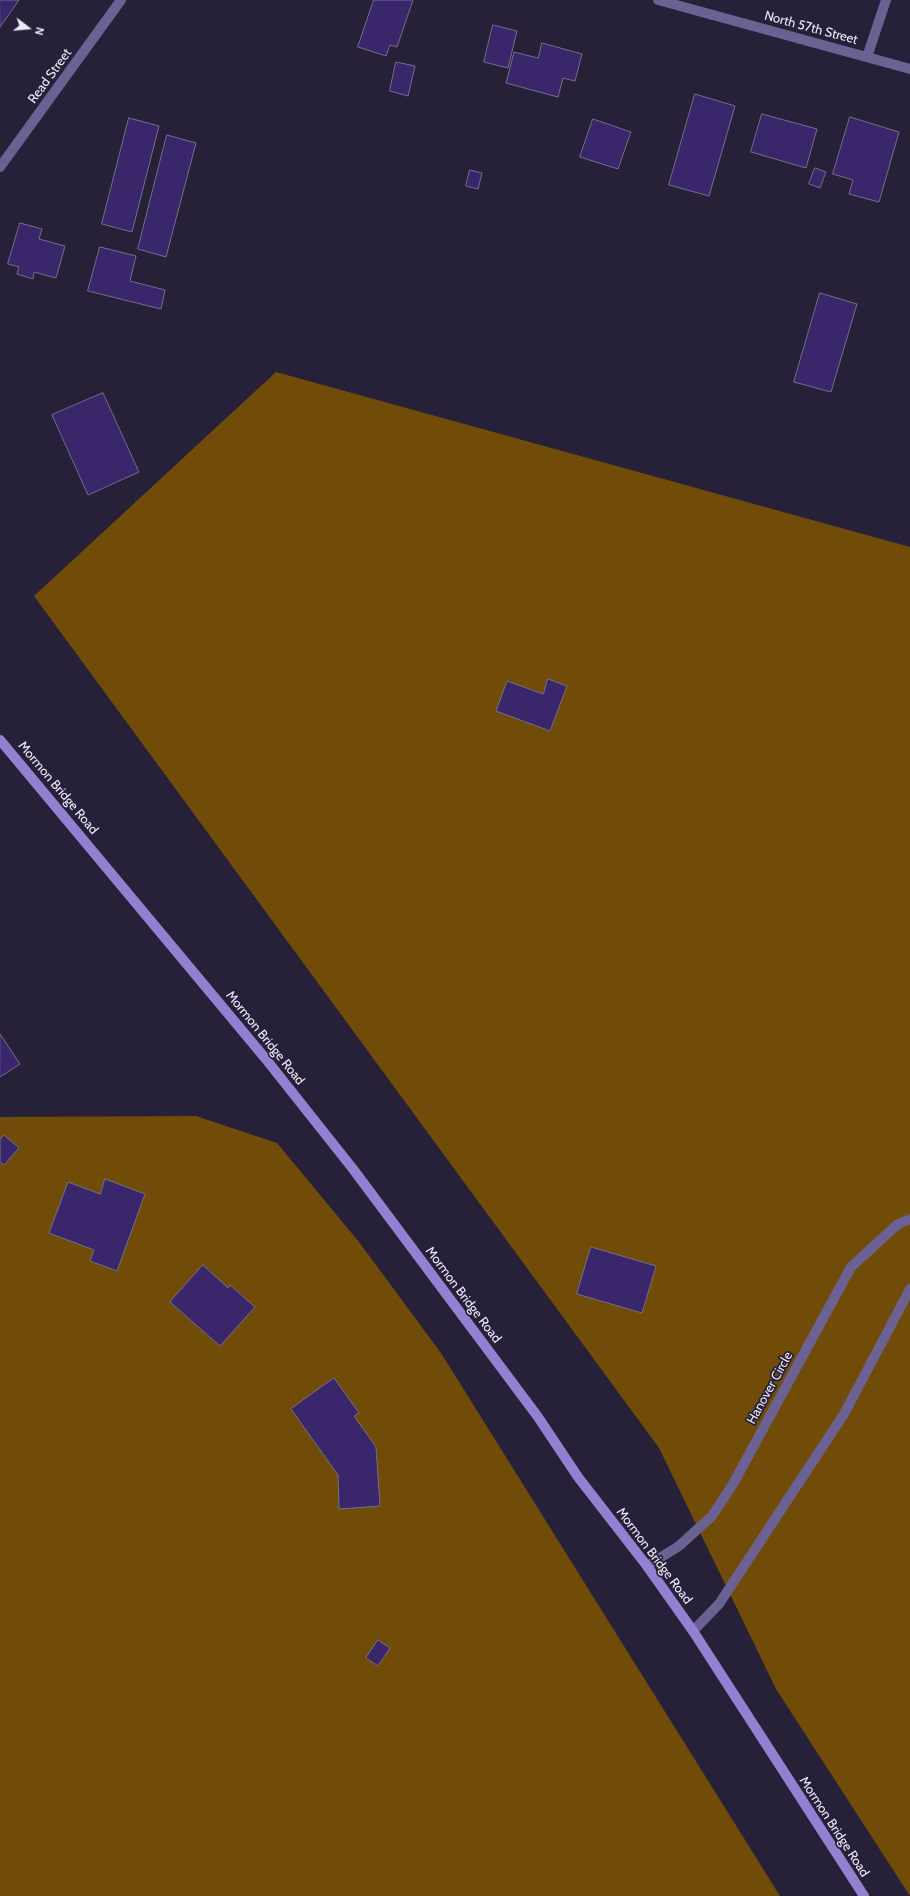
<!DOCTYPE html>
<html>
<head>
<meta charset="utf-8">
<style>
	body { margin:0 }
	#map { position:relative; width:910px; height:1896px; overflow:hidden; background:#262138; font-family:Cabin,sans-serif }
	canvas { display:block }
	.north { position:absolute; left:8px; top:8px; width:40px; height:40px; -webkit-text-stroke:3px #262138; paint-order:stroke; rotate:106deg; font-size:11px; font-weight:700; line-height:16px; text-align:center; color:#ebe9f9 }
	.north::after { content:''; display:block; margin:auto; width:14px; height:18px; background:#ebe9f9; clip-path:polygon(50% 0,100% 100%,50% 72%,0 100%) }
</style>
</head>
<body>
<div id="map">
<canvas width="910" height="1896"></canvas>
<div class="north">N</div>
</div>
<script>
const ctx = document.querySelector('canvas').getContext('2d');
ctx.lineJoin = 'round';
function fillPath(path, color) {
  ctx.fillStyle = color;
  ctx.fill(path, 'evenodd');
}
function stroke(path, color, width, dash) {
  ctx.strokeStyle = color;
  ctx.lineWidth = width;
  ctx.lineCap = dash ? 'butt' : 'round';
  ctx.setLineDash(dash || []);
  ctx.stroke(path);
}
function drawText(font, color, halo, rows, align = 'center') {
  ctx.font = font + ' Cabin,sans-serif';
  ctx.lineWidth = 3.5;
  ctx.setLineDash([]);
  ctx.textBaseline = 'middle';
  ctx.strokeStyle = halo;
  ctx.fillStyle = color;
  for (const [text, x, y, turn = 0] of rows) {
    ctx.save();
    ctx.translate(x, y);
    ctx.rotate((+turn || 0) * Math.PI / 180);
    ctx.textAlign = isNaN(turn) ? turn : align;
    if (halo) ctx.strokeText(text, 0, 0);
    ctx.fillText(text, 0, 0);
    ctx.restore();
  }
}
fillPath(new Path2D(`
	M276,372L910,547V1896L776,1689L659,1448L34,596Z
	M196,1116L277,1143L359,1242L441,1353L780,1896H0V1117Z`), '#704c08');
const building = new Path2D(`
	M0,0H19L0,27Z
	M374,0H413L397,47L390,45L386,56L358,47Z
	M493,25L517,31L508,68L484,62Z
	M542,43L582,54L575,81L563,78L558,97L506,83L514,52L538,58Z
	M396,62L415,66L408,96L390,91Z
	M695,94L735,106L709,196L669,185Z
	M762,114L817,129L806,168L751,152Z
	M850,117L899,132L879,202L849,194L853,180L833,174Z
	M129,118L159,126L132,232L102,224Z
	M593,119L631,132L618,169L580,157Z
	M167,135L196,143L166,257L138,249Z
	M815,168L826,172L820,188L809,184Z
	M470,170L482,173L478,189L466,186Z
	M20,223L42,229L39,239L65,246L56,278L34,272L33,279L17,274L19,267L8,264Z
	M100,247L136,256L130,281L165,290L161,309L88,291Z
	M820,293L857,304L831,392L794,382Z
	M103,393L139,472L88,495L52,415Z
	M548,679L567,686L550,731L496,711L507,681L543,694Z
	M0,1034L20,1064L0,1077Z
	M4,1135L19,1148L4,1165L0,1162V1140Z
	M105,1179L145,1194L117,1271L90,1261L94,1250L49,1233L68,1182L100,1194Z
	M591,1247L656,1266L642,1313L577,1294Z
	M203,1265L228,1288L230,1285L255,1307L220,1346L170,1302Z
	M334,1378L359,1413L354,1416L376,1447L380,1506L339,1509L338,1475L291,1409Z
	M378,1640L390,1648L378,1666L366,1658Z`);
fillPath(building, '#3a266a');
stroke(building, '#736f8a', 1);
stroke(new Path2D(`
	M658,0L910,69
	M867,57L886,0
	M0,167L121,0
	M647,1566L679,1546L712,1516L733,1484L851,1267L898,1224L910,1219
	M693,1631L719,1604L844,1414L910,1289`), '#6b6192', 10);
stroke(new Path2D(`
	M0,740L265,1058L353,1169L538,1417L578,1477L647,1566L693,1631L864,1896`), '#9281d1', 10);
drawText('13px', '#ebe9f9', '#262138', [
	["North 57th Street",811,28,15],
	["Read Street",50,76,-54],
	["Mormon Bridge Road",58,788,50],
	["Mormon Bridge Road",265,1038,51],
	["Mormon Bridge Road",463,1295,53],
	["Hanover Circle",770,1388,-61],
	["Mormon Bridge Road",654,1556,53],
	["Mormon Bridge Road",834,1827,57]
]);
</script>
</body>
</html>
